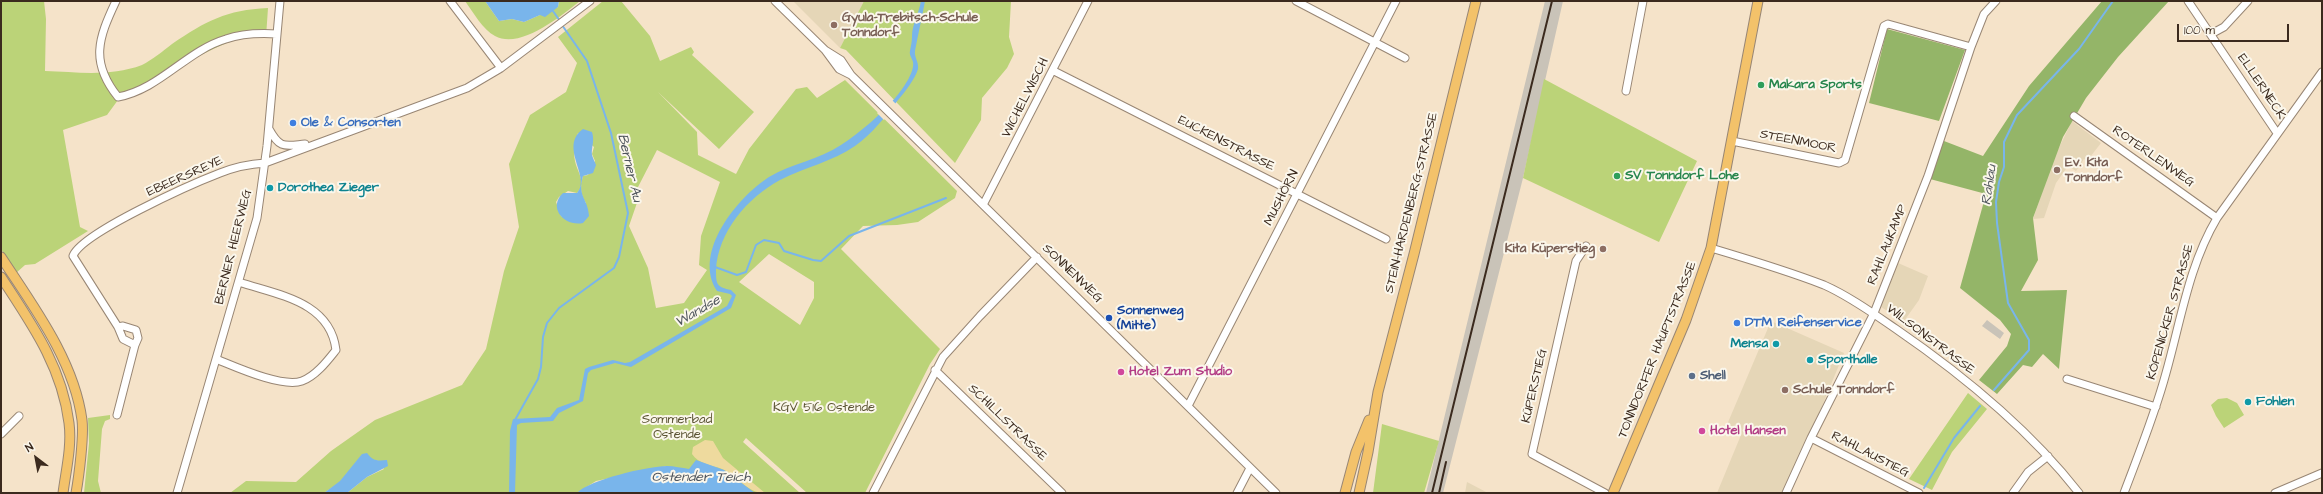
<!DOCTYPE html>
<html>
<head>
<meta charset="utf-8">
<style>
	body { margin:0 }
	#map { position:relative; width:2323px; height:494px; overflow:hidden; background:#f5e3c9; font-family:"Architects Daughter",sans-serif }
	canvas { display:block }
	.frame { position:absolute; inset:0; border:2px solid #3b2a1e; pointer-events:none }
	.north { position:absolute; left:16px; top:438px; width:40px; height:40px; -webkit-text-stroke:3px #fbf7ec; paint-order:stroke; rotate:328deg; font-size:11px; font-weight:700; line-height:16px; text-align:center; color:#3b2a1e }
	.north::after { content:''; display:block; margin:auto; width:14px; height:18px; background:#3b2a1e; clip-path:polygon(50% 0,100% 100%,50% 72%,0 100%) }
	.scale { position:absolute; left:2177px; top:24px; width:112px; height:18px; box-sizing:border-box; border:2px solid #3b2a1e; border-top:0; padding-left:5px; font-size:12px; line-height:14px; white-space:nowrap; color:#3b2a1e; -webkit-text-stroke:3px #fbf7ec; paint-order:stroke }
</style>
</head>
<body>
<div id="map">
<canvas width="2323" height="494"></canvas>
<div class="frame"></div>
<div class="north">N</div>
<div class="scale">100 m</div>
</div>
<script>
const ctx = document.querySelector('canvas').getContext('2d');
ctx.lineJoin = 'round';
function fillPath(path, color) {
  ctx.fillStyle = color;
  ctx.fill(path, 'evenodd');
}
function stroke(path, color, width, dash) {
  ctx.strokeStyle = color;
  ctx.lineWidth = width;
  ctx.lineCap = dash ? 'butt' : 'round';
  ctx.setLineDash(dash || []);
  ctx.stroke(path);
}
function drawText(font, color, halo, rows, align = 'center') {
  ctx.font = font + ' "Architects Daughter",sans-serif';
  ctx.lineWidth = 4;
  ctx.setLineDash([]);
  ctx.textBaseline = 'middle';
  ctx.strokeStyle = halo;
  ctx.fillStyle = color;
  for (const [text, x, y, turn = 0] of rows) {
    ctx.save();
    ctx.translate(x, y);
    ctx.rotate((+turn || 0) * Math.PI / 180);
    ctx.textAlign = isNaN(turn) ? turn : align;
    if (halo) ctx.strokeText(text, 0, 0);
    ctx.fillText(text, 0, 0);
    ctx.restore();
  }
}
fillPath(new Path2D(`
	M793,1H864L840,48Z
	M2072,121L2101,143L2087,161L2084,159L2076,171L2068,166L2056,183L2044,218L2033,219L2053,160Z
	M1898,263L1928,276L1919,300L1904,321L1881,307Z
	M1771,321L1844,353L1786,493H1717L1741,435L1726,427Z
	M1467,482L1488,493H1465Z`), '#e5d6b7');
fillPath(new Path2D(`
	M1545,1H1563L1523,178L1443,493H1426Z
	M1987,320L2004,333L2000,339L1982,326Z`), '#c9c3b8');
fillPath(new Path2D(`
	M1,1H44L46,19L45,71C77,72 110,77 142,65C152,60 163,51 172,44C206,21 226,10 268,8L266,37C229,30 166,77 133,96L118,100L107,115L63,130L80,227L88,231L35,264L25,265L16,273L1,249Z
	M465,1H485L499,21L512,19L524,22L558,7L559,1H580C561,16 520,50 495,36C483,30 473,12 465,1Z
	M603,1H621L650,36L660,61L691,47L694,52L692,55L754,112L719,149L658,92L697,132L698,155L736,174L749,149L796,89L807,87L817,98L845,80L957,191L955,198L918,222L897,225L863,226L841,249L940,349L930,364L865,493H807L746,438L743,442L800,493H671L667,466L596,481L577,493H347L367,477L384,469L379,461L372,460L366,454L362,455L340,482L324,493H230L246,481L296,482L331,451L375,420L462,385L486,349L504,271L519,227L509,164L530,115L566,92L577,63L558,37ZM578,133L594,147L592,154L595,161L588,175L583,176C580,186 580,194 586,203L568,220L561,216L556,202L559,197L568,191L577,193C587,182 577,172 575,161C573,151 575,142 578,133ZM657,150L720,182L701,236L699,265L707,270L684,303L656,308L648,268L629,226L639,197L637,189ZM769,254L814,282V298L800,325L739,282Z
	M864,1H1011L1009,37L1014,54L1007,68L982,98L981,120L955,163L846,50L840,48Z
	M1544,79L1697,161L1659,242L1523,178Z
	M1968,393L1987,409L1952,452L1932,490L1909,479Z
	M2227,398L2237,403L2244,415L2224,428L2216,416L2211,405L2218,399Z
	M110,415V419L105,421L102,429L98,481L101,493H84L89,443L88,418Z
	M1382,424L1439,441L1424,493H1373Z`), '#bbd378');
fillPath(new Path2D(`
	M2102,1H2169L2118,57L2086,98L2063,137L2033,218L2038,260L2021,291L2067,290L2059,369L2043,354L2032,367L2023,365L1997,394L1979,380L2007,346L2011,334L2000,320L1960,288L1986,194L1930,179L1944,141L1983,156L2029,86Z
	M1887,29L1965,50L1939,121L1869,103Z`), '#94b568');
fillPath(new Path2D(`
	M705,440L713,441L723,458L765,493C746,493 739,476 722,469C712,465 698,464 692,454L693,447Z`), '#eeda9e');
fillPath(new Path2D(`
	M485,1H559L558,7L545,17L540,15L524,22L512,19L499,21Z
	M921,1H925C922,18 918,34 915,51C914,57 919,62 918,69C915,79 905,92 898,100C886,116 872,134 855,146C832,162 805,167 780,180C747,198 718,232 716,270C716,285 717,287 731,290L736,295L731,308L631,367L615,363L591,370L588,373L583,401L559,413L553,421L521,423L517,425L515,493H509L510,431L513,419L550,417L557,408L579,400L585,369L589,367L613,360L625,363L630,362L727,306L732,296L730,294L717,291C692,252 738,197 769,177C792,163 819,160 841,145C861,132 880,115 896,97C902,90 915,72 913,62C912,58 909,55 910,51C911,45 912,42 912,36C912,25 919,13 921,1Z
	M583,129L592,132C595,142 591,147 592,155C593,159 595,162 596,165L593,173L583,176C577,197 588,198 589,216L583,223C565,227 547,208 563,193H577C592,177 558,147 583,129Z
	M367,453C373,461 377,461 387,460L388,466L367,477L347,493H324L340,481L362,454Z
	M696,460L724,470L755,493H577C589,480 648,466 667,466C674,466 682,468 689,469Z`), '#79b5eb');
fillPath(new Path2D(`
	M891,99L897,105L884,120L877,113Z`), '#f5e3c9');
stroke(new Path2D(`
	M553,11L560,21
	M715,267L737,275L746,272L756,245L764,240L779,243L784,251L813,260L821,261L849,236L946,198
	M1994,390L2029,350V340L2008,303L1997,223L1996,202L1999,182L2004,167V142L2017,115L2079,49L2113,1
	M515,420L538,379L541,367L543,337L547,323L559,308L614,268L619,257L628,213L611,133L587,61L562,25
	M1924,488L1954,438L1980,406`), '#79b5eb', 2);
const minor = new Path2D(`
	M116,1C98,39 90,62 118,97C160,89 186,51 226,39C243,33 260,33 277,34
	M450,1L501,68
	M775,1L825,50L839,69L851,75
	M1296,1L1405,58
	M2188,1L2277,133
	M2211,34L2224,27L2248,1
	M825,50L841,60L851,75L1276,493
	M1054,71L1386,239
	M1626,91L1643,1
	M2074,116L2217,218
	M269,129C280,149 284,146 305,144
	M1732,141L1839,163L1845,160L1884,26L1888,24L1971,47
	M983,205L1088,1
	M1586,246L1576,261L1532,454L1605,493
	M1711,248C1748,259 1788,271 1824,285C1849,296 1874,314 1896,329C1963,375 2029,429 2079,493
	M118,327L123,326L136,330L138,338L135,345L123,339L118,327L73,256C81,233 194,183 220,173C235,167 249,164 265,163L467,88L501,68L590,1
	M216,359C236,367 282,388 302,381C316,376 328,360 336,350C330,301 277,295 239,282
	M935,370L1062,493
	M2067,379L2156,407
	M1188,406L1396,1
	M117,415L135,345
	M1,434L19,416
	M1811,438L1919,493
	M177,493L257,218L267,146L280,1
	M873,493L943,357L980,316L1037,257
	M1237,493L1250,468
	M1786,493L1811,438L1874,313L1928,176L1971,47L1984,14L1996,1
	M2013,493L2028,472L2048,456
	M2124,493C2139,453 2155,414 2166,373C2181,320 2189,265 2217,218L2322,72
	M2275,493L2322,473`);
const major = new Path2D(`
	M1,257C33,306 74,360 82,420C84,436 79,476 76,493
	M1,277C31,323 62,366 69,423C72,446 66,470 63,493
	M1345,493L1356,452L1369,420
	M1359,493L1368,452L1378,392L1414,254L1476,1
	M1613,493L1686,320L1711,248L1758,1`);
stroke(minor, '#988674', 9);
stroke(major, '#988674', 11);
stroke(minor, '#fff', 7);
stroke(major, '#f3c26a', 9);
stroke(new Path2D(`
	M1432,493L1552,1
	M1439,493L1446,462`), '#3b2a1e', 2);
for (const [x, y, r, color] of [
	[834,25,4,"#8d6e63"],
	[1761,85,4,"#2e9e5b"],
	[293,123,4,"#3f7fe0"],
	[2057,170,4,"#8d6e63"],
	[1617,176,4,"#2e9e5b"],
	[270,188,4,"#0f9aa8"],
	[1603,249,4,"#8d6e63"],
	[1109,318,4,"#1a4fb4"],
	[1737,323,4,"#3f7fe0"],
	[1776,344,4,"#0f9aa8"],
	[1810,360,4,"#0f9aa8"],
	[1121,372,4,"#d1479c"],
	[1692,376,4,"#5c6f8a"],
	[1785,390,4,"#8d6e63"],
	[2248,402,4,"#0f9aa8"],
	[1702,431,4,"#d1479c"]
]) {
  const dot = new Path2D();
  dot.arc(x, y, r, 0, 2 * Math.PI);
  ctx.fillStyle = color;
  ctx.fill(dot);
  stroke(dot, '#fbf7ec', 1.5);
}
drawText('bold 13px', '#785e54', '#fbf7ec', [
	["Gyula-Trebitsch-Schule",842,18],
	["Tonndorf",842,33],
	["Ev. Kita",2065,163],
	["Tonndorf",2065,178],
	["Kita Küperstieg",1595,249,"right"],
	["Schule Tonndorf",1793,390]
], 'left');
drawText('bold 13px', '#27864d', '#fbf7ec', [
	["Makara Sports",1769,85],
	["SV Tonndorf Lohe",1625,176]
], 'left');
drawText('13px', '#3b2a1e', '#fbf7ec', [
	["ELLERNECK",2261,87,56],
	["WICHELWISCH",1026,98,-63],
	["STEENMOOR",1798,142,11],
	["EUCKENSTRASSE",1226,144,27],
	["ROTERLENWEG",2153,157,35],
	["EBEERSREYE",185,177,-24],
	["MUSHÖRN",1282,198,-63],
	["STEIN-HARDENBERG-STRASSE",1412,203,-76],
	["RAHLAUKAMP",1888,245,-68],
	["BERNER HEERWEG",234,247,-76],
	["SONNENWEG",1072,274,44],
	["KÖPENICKER STRASSE",2171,312,-74],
	["WILSONSTRASSE",1930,340,37],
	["TONNDORFER HAUPTSTRASSE",1658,350,-68],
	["KÜPERSTIEG",1535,386,-77],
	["SCHILLSTRASSE",1007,423,44],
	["RAHLAUSTIEG",1870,455,27]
]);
drawText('bold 13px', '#366cbe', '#fbf7ec', [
	["Ole & Consorten",301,123],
	["DTM Reifenservice",1745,323]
], 'left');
drawText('bold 13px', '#0d838f', '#fbf7ec', [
	["Dorothea Zieger",278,188],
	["Mensa",1768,344,"right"],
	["Sporthalle",1818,360],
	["Fohlen",2256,402]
], 'left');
drawText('bold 13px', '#164399', '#fbf7ec', [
	["Sonnenweg",1117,311],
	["(Mitte)",1117,326]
], 'left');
drawText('bold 13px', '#b23c85', '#fbf7ec', [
	["Hotel Zum Studio",1129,372],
	["Hotel Hansen",1710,431]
], 'left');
drawText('bold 13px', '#4e5e75', '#fbf7ec', [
	["Shell",1700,376]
], 'left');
drawText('13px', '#5b5434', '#fbf7ec', [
	["KGV 516 Ostende",824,408],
	["Sommerbad",677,420],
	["Ostende",677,435]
]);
drawText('italic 14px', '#4e545c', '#fbf7ec', [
	["Berner Au",629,168,77],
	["Rahlau",1990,185,-82],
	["Wandse",698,312,-30],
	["Ostender Teich",701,478]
]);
</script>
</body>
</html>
